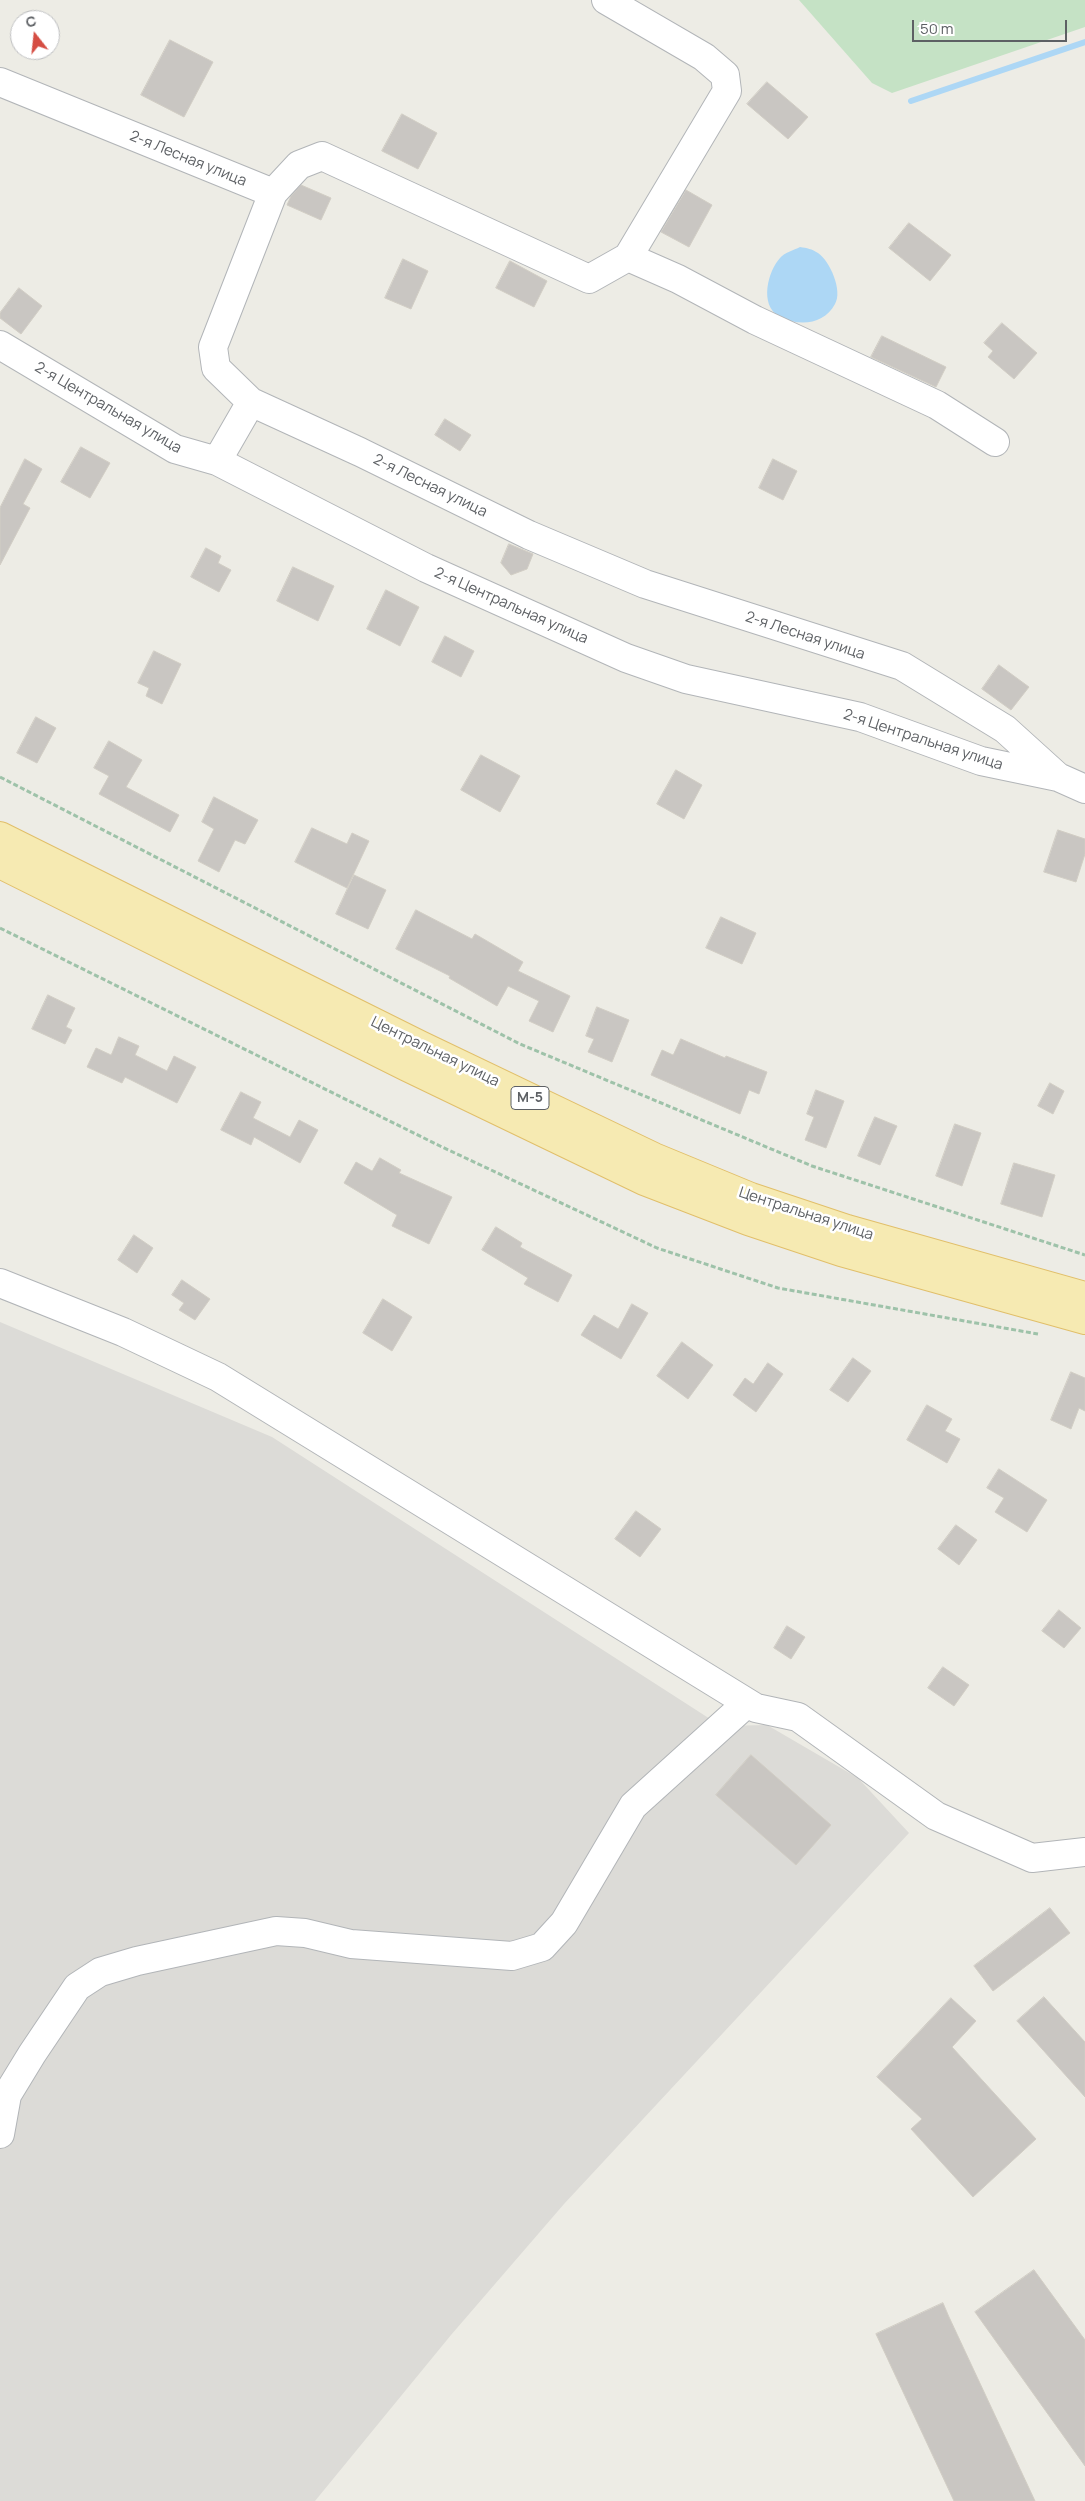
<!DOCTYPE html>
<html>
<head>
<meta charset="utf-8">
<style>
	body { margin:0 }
	#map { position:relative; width:1085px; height:2501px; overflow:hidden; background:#edece5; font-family:Manrope,sans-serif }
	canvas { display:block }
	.north { position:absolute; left:10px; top:10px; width:50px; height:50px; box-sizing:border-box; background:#fff; border:1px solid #bebfc1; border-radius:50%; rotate:344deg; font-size:14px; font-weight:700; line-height:20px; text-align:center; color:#5d6064 }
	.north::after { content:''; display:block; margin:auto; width:18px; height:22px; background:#d54d43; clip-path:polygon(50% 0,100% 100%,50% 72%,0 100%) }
	.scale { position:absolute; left:912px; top:20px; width:155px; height:22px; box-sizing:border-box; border:2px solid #5d6064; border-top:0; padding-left:6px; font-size:15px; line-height:18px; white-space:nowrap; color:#5d6064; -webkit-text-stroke:4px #fff; paint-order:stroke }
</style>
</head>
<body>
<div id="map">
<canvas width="1085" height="2501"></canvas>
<div class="north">С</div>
<div class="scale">50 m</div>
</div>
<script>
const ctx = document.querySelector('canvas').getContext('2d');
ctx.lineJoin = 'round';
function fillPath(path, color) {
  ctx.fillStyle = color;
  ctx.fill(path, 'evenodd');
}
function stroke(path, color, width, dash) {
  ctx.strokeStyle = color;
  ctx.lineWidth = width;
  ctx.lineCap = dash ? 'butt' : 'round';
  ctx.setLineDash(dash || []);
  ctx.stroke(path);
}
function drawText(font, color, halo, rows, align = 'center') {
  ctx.font = font + ' Manrope,sans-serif';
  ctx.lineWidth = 5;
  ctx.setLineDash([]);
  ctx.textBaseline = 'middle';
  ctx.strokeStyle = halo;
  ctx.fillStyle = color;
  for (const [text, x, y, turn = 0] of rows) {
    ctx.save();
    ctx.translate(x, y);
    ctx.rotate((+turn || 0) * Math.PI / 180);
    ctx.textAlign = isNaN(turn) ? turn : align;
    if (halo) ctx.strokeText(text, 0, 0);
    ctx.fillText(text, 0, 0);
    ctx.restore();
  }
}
fillPath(new Path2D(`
	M0,1322L272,1437L721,1726L767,1725L858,1778L909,1833L564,2204L451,2335L315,2501H0Z`), '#dcdbd7');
fillPath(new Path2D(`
	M799,0H1085V27L892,93L872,83Z`), '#c5e2c5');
fillPath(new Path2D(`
	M800,247C807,248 812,249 818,253C830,261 843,291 835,304C824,325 798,327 779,316C759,305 768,271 780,258C784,253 794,250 800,247Z`), '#add7f5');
stroke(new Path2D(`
	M911,101L1085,42`), '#add7f5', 6);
const building = new Path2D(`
	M170,40L213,62L184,117L141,95Z
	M767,82L808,117L788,139L747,104Z
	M402,114L437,133L418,169L382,151Z
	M301,185L331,198L321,220L287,205L291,196Z
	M686,190L712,205L689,247L661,232Z
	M909,223L951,255L930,281L889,248Z
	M403,259L428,271L411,309L385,298Z
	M510,261L547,281L534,307L496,288Z
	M19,288L42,306L21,334L0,318V313Z
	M1002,323L1037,353L1014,379L988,357L993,351L984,343Z
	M882,336L946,367L936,387L871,357Z
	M445,419L471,435L460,451L435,435Z
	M81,447L110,463L90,498L61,482Z
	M25,459L42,469L23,504L30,508L0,565V508Z
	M773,459L797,471L783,500L759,488Z
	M509,544L533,554L527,569L511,575L501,563Z
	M206,548L221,556L218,563L231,570L219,592L191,577Z
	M293,567L334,586L318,621L277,601Z
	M386,590L419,607L400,646L367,629Z
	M445,636L474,651L461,677L432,662Z
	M154,651L181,664L162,704L146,696L149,688L138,683Z
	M999,665L1029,687L1011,710L982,689Z
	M36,717L56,728L37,763L17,753Z
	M109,741L142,760L126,787L179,815L170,832L99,794L109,776L94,768Z
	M481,755L520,776L500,812L461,790Z
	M676,770L702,785L684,819L657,804Z
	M214,797L258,820L245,844L235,840L219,872L198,861L214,829L202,822Z
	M312,828L347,844L352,833L369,841L347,888L295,862Z
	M1058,830L1085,839V854L1076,882L1044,872Z
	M354,875L386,890L368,929L336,914Z
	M416,910L472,939L475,934L523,962L518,971L570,996L553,1032L529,1021L539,1001L508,986L497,1006L449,978L450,976L396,949Z
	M721,917L756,933L742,964L706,948Z
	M48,995L75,1008L66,1027L72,1030L65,1044L32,1029Z
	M597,1007L629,1020L612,1062L588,1052L594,1039L586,1036Z
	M119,1037L139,1046L135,1055L167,1071L174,1056L196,1067L177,1103L125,1077L122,1083L87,1067L96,1048L111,1055Z
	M681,1039L725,1058L726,1056L767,1072L759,1094L749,1090L740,1114L651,1075L662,1050L673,1055Z
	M1050,1083L1064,1091L1053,1114L1038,1106Z
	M816,1090L844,1101L826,1148L805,1140L814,1117L807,1114Z
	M241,1092L261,1102L253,1118L290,1137L299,1120L318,1130L300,1163L254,1137L251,1145L221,1130Z
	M875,1117L897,1126L880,1165L858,1156Z
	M955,1124L981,1133L962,1186L936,1176Z
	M380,1158L401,1170L399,1173L452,1197L429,1244L392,1226L397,1215L344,1183L356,1162L372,1171Z
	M1014,1163L1055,1175L1042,1217L1001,1204Z
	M496,1227L522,1243L520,1247L572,1275L558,1302L524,1284L528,1278L482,1250Z
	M134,1235L153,1248L137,1273L118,1260Z
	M182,1280L210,1299L195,1320L179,1310L184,1303L172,1295Z
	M383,1299L412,1317L392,1351L363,1333Z
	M632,1304L648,1313L621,1359L581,1335L594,1315L618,1329Z
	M682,1342L713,1365L688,1399L657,1376Z
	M853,1358L871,1371L848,1402L830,1390Z
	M768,1363L783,1374L756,1412L733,1395L745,1378L753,1384Z
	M1071,1372L1085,1378V1411L1079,1408L1071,1429L1051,1420Z
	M927,1405L952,1419L945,1431L960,1439L947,1463L907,1440Z
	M999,1469L1047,1500L1027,1532L995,1512L1004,1498L987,1488Z
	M636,1511L661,1529L640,1557L615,1539Z
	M956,1525L977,1540L959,1565L938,1549Z
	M1059,1610L1081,1628L1064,1648L1042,1631Z
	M787,1626L805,1637L791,1659L774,1648Z
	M943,1667L969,1685L954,1706L928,1688Z
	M751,1755L831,1825L796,1865L716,1795Z
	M1050,1908L1070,1933L993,1991L974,1966Z
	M1044,1997L1085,2042V2097L1017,2021Z
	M951,1998L976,2021L952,2047L1036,2139L973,2197L911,2129L922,2119L877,2077Z
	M1034,2270L1085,2340V2466L975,2312Z
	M943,2303L949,2317L1035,2501H954L876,2334Z`);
fillPath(building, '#c9c6c2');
stroke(building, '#d1cdc4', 1);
const minor = new Path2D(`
	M606,0L704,57L725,75L727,91L628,257
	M0,82L273,193L213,347L216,368L251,402L360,452L529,535L645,584L902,666L1005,729L1058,777L1085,789
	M273,193L299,165L322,156L589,279L628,257L678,279L755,320L937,405L995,442
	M0,345L175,449L217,461L426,568L626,658L686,679L860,717L981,761L1058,777
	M217,461L251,402
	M0,1283L123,1332L218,1377L756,1708L798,1717L936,1816L1032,1858L1085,1852
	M0,2134L7,2095L32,2054L77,1987L100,1972L137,1961L276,1931L305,1933L351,1944L512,1956L542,1947L564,1923L633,1806L747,1703`);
const major = new Path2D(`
	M0,836L420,1045L654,1157L751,1197L847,1229L1085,1296
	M0,864L407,1067L644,1181L748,1221L841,1252L1085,1320`);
stroke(minor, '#b2b5b8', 30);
stroke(major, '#e1bf6a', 30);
stroke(new Path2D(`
	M0,777L520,1044L812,1166L1085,1255
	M0,928L440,1146L657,1248L778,1288L1038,1334`), '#9ec2a9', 3, [5, 2.5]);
stroke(minor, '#fff', 28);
stroke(major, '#f6eab2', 28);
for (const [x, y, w] of [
	[530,1098,38]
]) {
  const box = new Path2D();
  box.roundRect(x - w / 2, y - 11.5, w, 23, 4);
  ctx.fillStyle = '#fff';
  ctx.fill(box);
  stroke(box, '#5d6064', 1);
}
drawText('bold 14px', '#5d6064', null, [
	["М-5",530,1098]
]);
drawText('15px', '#5d6064', '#fff', [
	["2-я Лесная улица",188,159,22],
	["2-я Центральная улица",108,408,30],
	["2-я Лесная улица",430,486,26],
	["2-я Центральная улица",511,606,24],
	["2-я Лесная улица",805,636,18],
	["2-я Центральная улица",923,740,18],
	["Центральная улица",435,1052,26],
	["Центральная улица",806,1214,18]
]);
</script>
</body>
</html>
